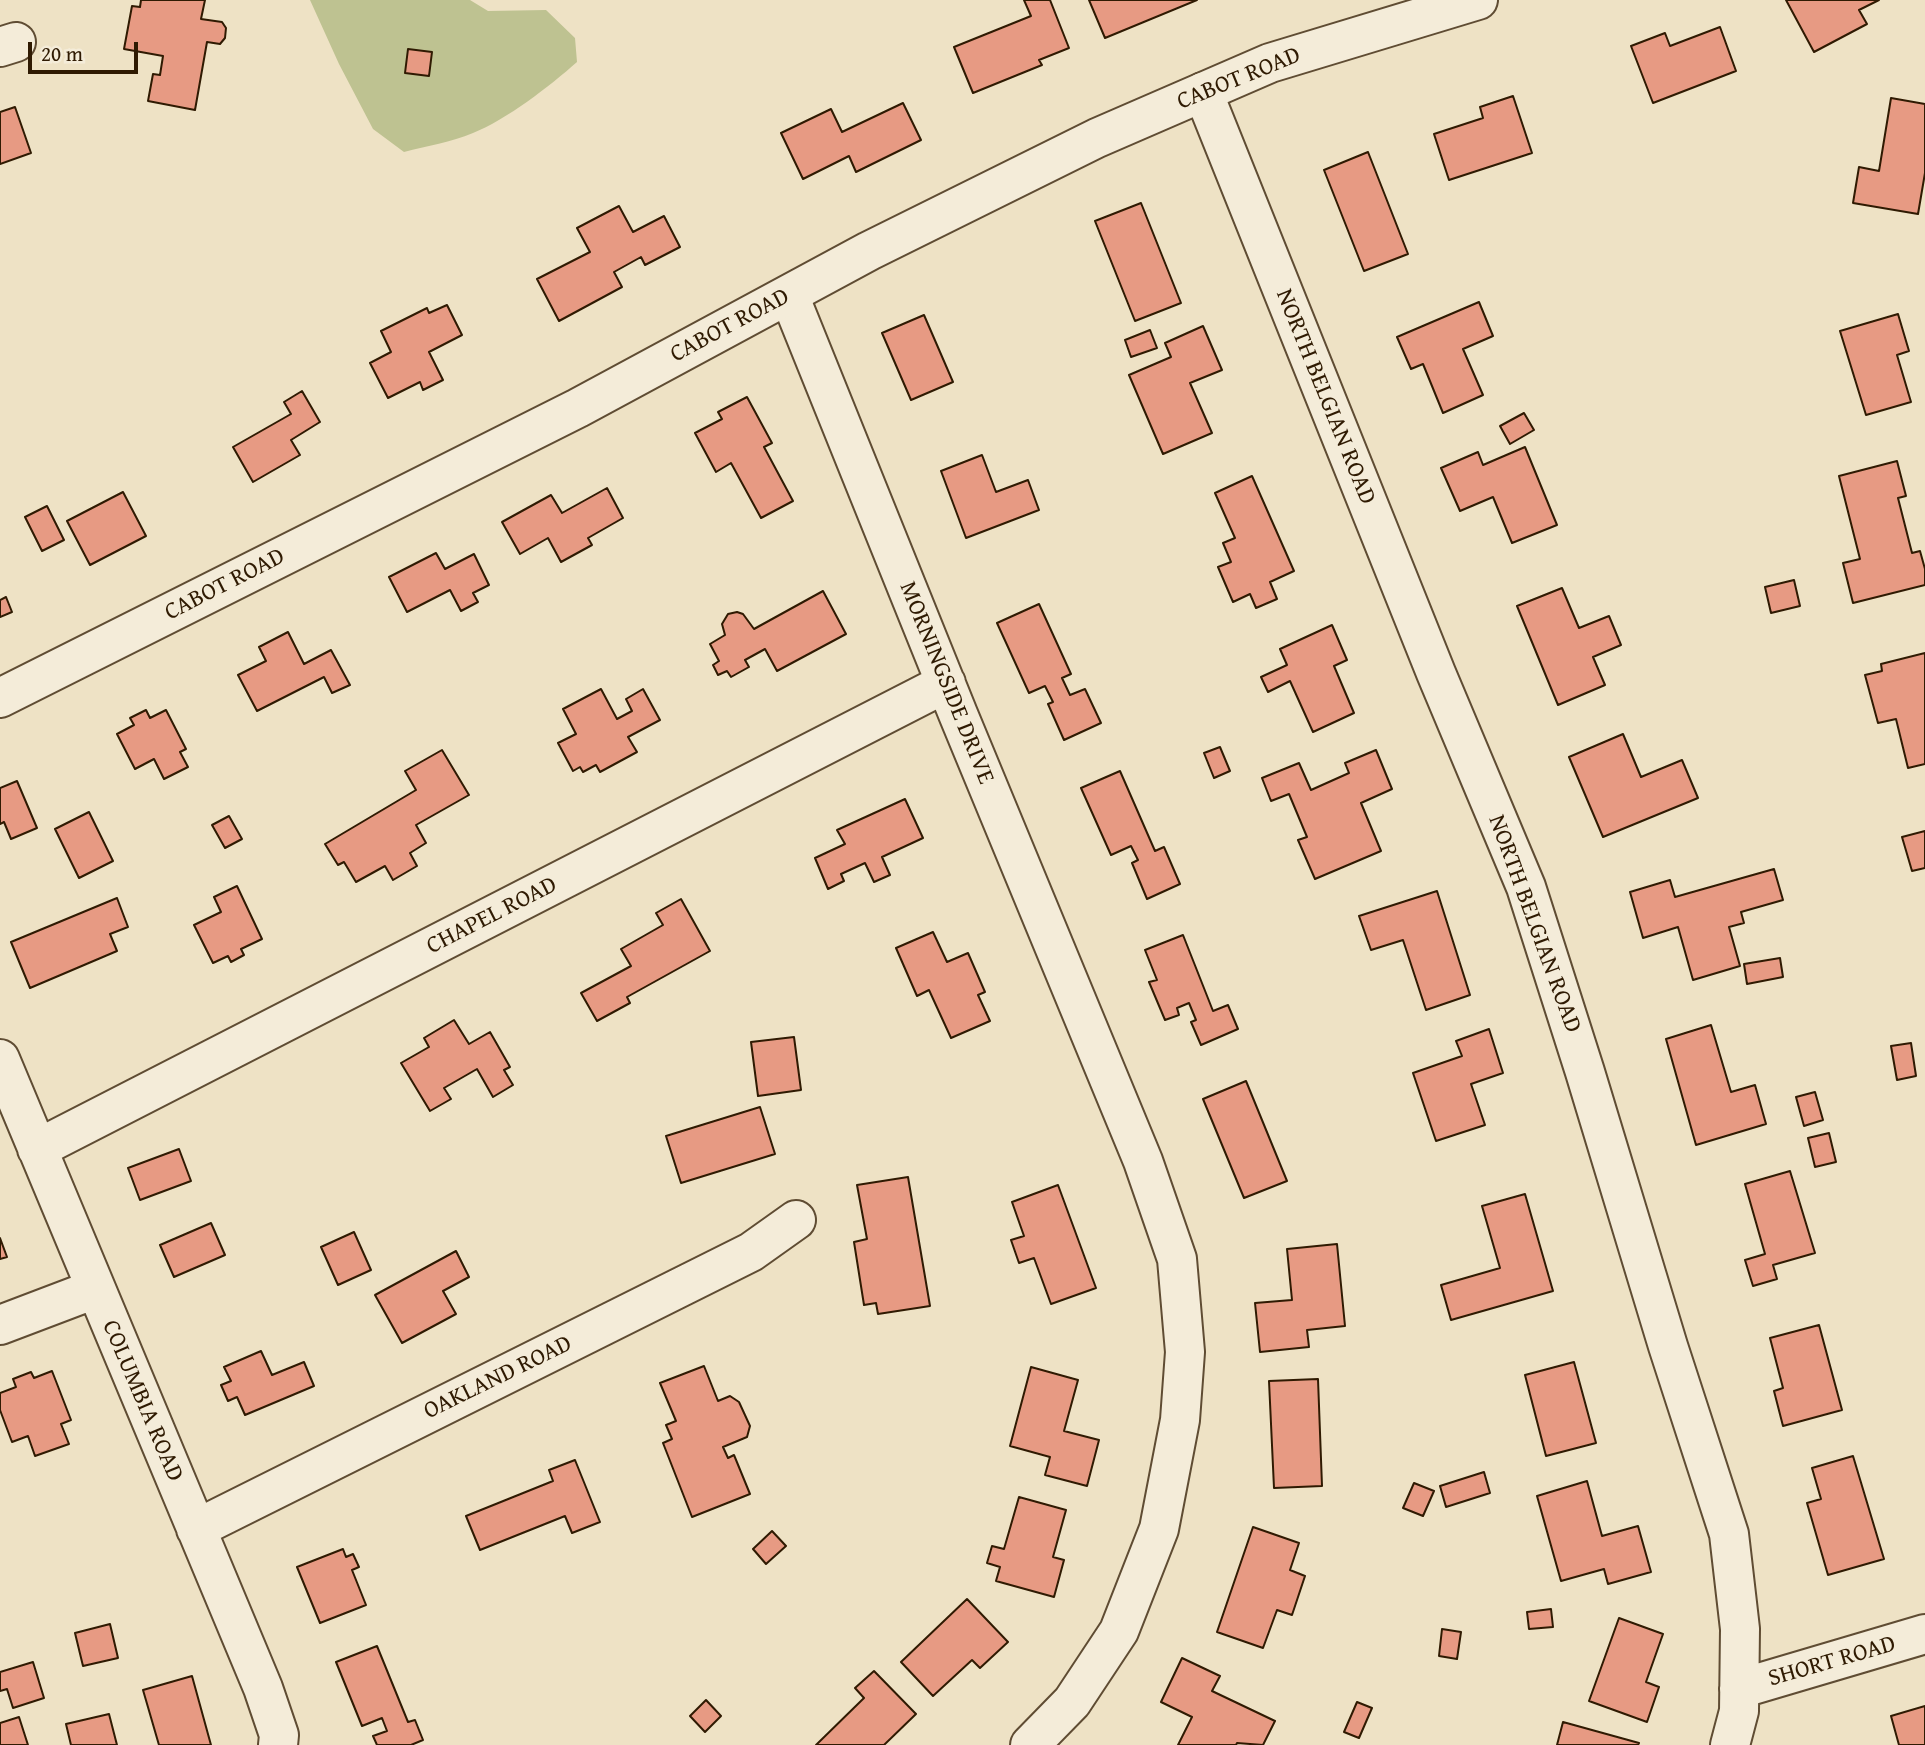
<!DOCTYPE html>
<html>
<head>
<meta charset="utf-8">
<style>
	body { margin:0 }
	#map { position:relative; width:1925px; height:1745px; overflow:hidden; background:#eee2c5; font-family:"Gentium Book Plus",serif }
	canvas { display:block }
	.scale { position:absolute; left:28px; top:42px; width:110px; height:32px; box-sizing:border-box; border:4px solid #2f1a02; border-top:0; padding-left:9px; font-size:21px; line-height:24px; white-space:nowrap; color:#2f1a02; -webkit-text-stroke:5px #f4ecd9; paint-order:stroke }
</style>
</head>
<body>
<div id="map">
<canvas width="1925" height="1745"></canvas>
<div class="scale">20 m</div>
</div>
<script>
const ctx = document.querySelector('canvas').getContext('2d');
ctx.lineJoin = 'round';
function fillPath(path, color) {
  ctx.fillStyle = color;
  ctx.fill(path, 'evenodd');
}
function stroke(path, color, width, dash) {
  ctx.strokeStyle = color;
  ctx.lineWidth = width;
  ctx.lineCap = dash ? 'butt' : 'round';
  ctx.setLineDash(dash || []);
  ctx.stroke(path);
}
function drawText(font, color, halo, rows, align = 'center') {
  ctx.font = font + ' "Gentium Book Plus",serif';
  ctx.lineWidth = 7;
  ctx.setLineDash([]);
  ctx.textBaseline = 'middle';
  ctx.strokeStyle = halo;
  ctx.fillStyle = color;
  for (const [text, x, y, turn = 0] of rows) {
    ctx.save();
    ctx.translate(x, y);
    ctx.rotate((+turn || 0) * Math.PI / 180);
    ctx.textAlign = isNaN(turn) ? turn : align;
    if (halo) ctx.strokeText(text, 0, 0);
    ctx.fillText(text, 0, 0);
    ctx.restore();
  }
}
fillPath(new Path2D(`
	M310,0H470L488,11L546,10L575,38L577,62C550,86 506,120 473,133C451,142 427,146 404,152L373,129L339,64Z`), '#bec291');
const building = new Path2D(`
	M141,0H205L201,19L222,22L226,28L225,38L220,44L207,42L195,110L148,101L153,74L160,75L163,56L124,49L132,6L140,7Z
	M1024,0H1050L1069,48L1039,60L1042,65L973,93L954,47L1031,16Z
	M1089,0H1197L1105,38Z
	M1786,0H1879L1859,10L1867,24L1814,52Z
	M1720,27L1736,71L1653,103L1631,46L1665,33L1670,46Z
	M408,49L432,52L429,76L405,73Z
	M1513,96L1532,153L1449,180L1434,134L1483,118L1480,107Z
	M1891,98L1925,104V173L1918,214L1853,203L1859,167L1879,171Z
	M903,103L921,140L856,172L849,156L803,179L781,133L831,109L842,132Z
	M15,107L31,153L0,164V112Z
	M1368,152L1408,254L1364,271L1324,170Z
	M1141,203L1181,303L1135,321L1095,221Z
	M619,206L633,232L664,216L680,247L645,265L641,257L614,272L622,287L559,321L537,279L590,252L577,228Z
	M1479,302L1493,336L1463,349L1483,395L1443,413L1423,364L1411,369L1397,337Z
	M447,305L462,335L429,352L443,380L423,390L420,382L388,398L370,363L391,352L381,331L427,308L429,313Z
	M1898,314L1909,351L1897,355L1911,402L1866,415L1840,331Z
	M924,315L953,382L911,400L882,333Z
	M1203,326L1222,370L1190,383L1212,433L1163,454L1129,375L1171,357L1165,343Z
	M1150,330L1157,348L1131,357L1125,340Z
	M302,391L320,422L291,440L300,455L253,482L233,447L291,414L284,402Z
	M747,397L772,443L764,447L793,501L761,518L731,463L716,472L695,433L722,419L718,412Z
	M1524,413L1534,430L1510,444L1500,426Z
	M1525,447L1557,525L1512,543L1493,497L1460,511L1441,468L1478,452L1483,465Z
	M982,455L996,492L1028,480L1039,510L966,538L941,471Z
	M1897,461L1906,496L1898,498L1912,553L1920,551L1925,569V585L1853,603L1843,563L1860,559L1839,476Z
	M1252,476L1294,571L1270,582L1277,599L1256,608L1250,594L1233,602L1218,567L1231,562L1223,543L1235,538L1215,493Z
	M607,488L623,518L588,538L592,545L561,562L548,538L520,554L502,522L551,495L562,513Z
	M123,492L146,536L90,565L67,521Z
	M47,506L64,540L42,551L25,517Z
	M436,553L445,569L474,554L489,585L473,593L478,602L461,611L450,590L407,612L389,577Z
	M1794,580L1800,606L1771,613L1765,587Z
	M1562,588L1579,628L1609,616L1621,645L1593,657L1605,685L1558,705L1517,606Z
	M823,591L846,634L777,671L765,649L745,660L749,667L731,677L727,671L718,675L713,665L719,661L710,644L725,635L722,624L728,614L737,612L743,614L754,629Z
	M6,597L12,612L0,617V600Z
	M1039,604L1071,674L1062,678L1070,695L1085,689L1101,723L1064,740L1048,704L1053,702L1045,686L1029,693L997,623Z
	M1332,625L1347,660L1334,666L1354,713L1313,732L1290,681L1268,692L1261,677L1287,665L1280,649Z
	M288,632L304,664L331,650L350,685L332,693L324,677L257,711L238,675L266,661L259,647Z
	M1925,653V764L1908,768L1896,719L1878,723L1865,675L1882,671L1881,664Z
	M601,689L617,719L632,711L626,699L643,689L660,720L628,737L637,752L600,772L596,765L583,772L580,767L573,771L558,743L576,734L563,709Z
	M146,710L150,718L166,710L186,749L180,752L188,767L164,779L154,759L135,769L117,734L134,725L130,718Z
	M1623,734L1641,777L1682,760L1698,798L1603,837L1569,757Z
	M1220,747L1230,771L1214,778L1204,753Z
	M442,750L469,795L416,825L426,843L410,853L417,866L393,880L385,866L356,882L344,862L338,865L325,844L416,790L405,771Z
	M1376,750L1392,789L1361,803L1381,851L1315,879L1298,840L1307,837L1289,794L1271,801L1262,778L1299,763L1311,790L1349,773L1345,763Z
	M1120,771L1155,851L1164,847L1180,884L1147,899L1132,863L1138,860L1131,846L1111,855L1081,788Z
	M17,781L37,828L11,839L4,822L0,824V788Z
	M905,799L923,838L882,857L890,875L874,882L865,863L841,874L844,881L828,889L815,858L845,844L837,830Z
	M89,812L113,861L79,878L55,829Z
	M229,816L242,839L225,848L212,825Z
	M1925,831V868L1912,871L1902,837Z
	M1774,869L1783,900L1741,912L1744,923L1729,927L1740,966L1693,980L1678,927L1643,938L1630,892L1670,880L1675,897Z
	M237,886L262,939L241,949L244,955L231,962L228,956L213,963L194,925L221,912L214,897Z
	M1437,891L1470,995L1426,1010L1403,940L1371,950L1359,916Z
	M117,898L128,927L110,934L117,951L30,988L11,942Z
	M681,899L710,951L627,997L630,1003L597,1021L581,993L631,966L621,949L663,925L656,913Z
	M933,932L947,962L968,953L985,992L978,995L990,1021L951,1038L929,990L917,996L896,948Z
	M1183,935L1213,1011L1228,1005L1238,1029L1201,1045L1191,1022L1196,1020L1189,1003L1177,1008L1179,1015L1165,1020L1149,982L1157,980L1145,950Z
	M1780,958L1783,977L1747,984L1744,964Z
	M454,1020L469,1044L490,1032L510,1067L504,1070L513,1085L493,1097L477,1069L444,1088L451,1099L430,1111L401,1063L429,1047L424,1038Z
	M1711,1025L1731,1092L1755,1085L1766,1124L1696,1145L1666,1039Z
	M1489,1029L1503,1073L1471,1084L1485,1125L1436,1141L1413,1073L1462,1056L1456,1041Z
	M794,1037L801,1090L758,1096L751,1042Z
	M1911,1043L1916,1076L1897,1080L1891,1046Z
	M1246,1081L1287,1181L1244,1198L1203,1099Z
	M1815,1092L1823,1120L1804,1126L1796,1097Z
	M760,1107L775,1154L681,1183L666,1136Z
	M1829,1133L1836,1162L1815,1167L1808,1138Z
	M179,1149L191,1181L140,1200L128,1168Z
	M1790,1171L1815,1253L1773,1265L1777,1279L1753,1286L1745,1260L1765,1254L1745,1184Z
	M908,1177L930,1306L878,1314L876,1303L864,1305L854,1242L867,1239L857,1185Z
	M1058,1185L1096,1288L1051,1304L1034,1258L1019,1263L1011,1240L1024,1236L1012,1202Z
	M1525,1194L1553,1291L1451,1320L1441,1285L1500,1268L1482,1206Z
	M211,1223L225,1255L174,1277L160,1245Z
	M354,1232L371,1270L338,1285L321,1247Z
	M0,1238L7,1257L0,1259Z
	M1337,1244L1345,1326L1307,1330L1309,1347L1260,1352L1255,1303L1292,1300L1287,1249Z
	M456,1251L469,1277L443,1291L456,1314L402,1343L375,1295Z
	M1819,1325L1842,1410L1783,1426L1774,1391L1783,1388L1770,1338Z
	M261,1351L272,1375L304,1362L314,1386L245,1415L237,1397L228,1401L221,1385L231,1381L224,1367Z
	M1574,1362L1596,1443L1546,1456L1525,1375Z
	M704,1366L718,1401L730,1396L739,1402L750,1426L747,1437L723,1447L728,1458L734,1455L750,1494L692,1517L663,1443L672,1439L666,1425L676,1421L660,1383Z
	M1031,1367L1078,1380L1064,1431L1099,1440L1087,1486L1045,1475L1050,1457L1010,1446Z
	M52,1371L71,1420L61,1424L69,1444L35,1456L28,1436L12,1442L0,1410V1393L16,1387L13,1379L31,1372L34,1378Z
	M1318,1379L1322,1486L1274,1488L1269,1381Z
	M1853,1456L1884,1559L1828,1575L1807,1503L1821,1499L1812,1468Z
	M575,1460L600,1522L572,1533L565,1516L480,1550L466,1516L553,1481L549,1470Z
	M1484,1472L1490,1493L1446,1507L1440,1486Z
	M1587,1481L1602,1536L1638,1526L1651,1572L1608,1584L1604,1569L1561,1581L1537,1496Z
	M1414,1483L1434,1491L1423,1516L1403,1508Z
	M1019,1497L1066,1510L1053,1557L1064,1560L1054,1597L996,1581L1000,1567L987,1563L992,1546L1004,1549Z
	M1253,1527L1299,1543L1290,1570L1305,1576L1292,1615L1277,1610L1263,1648L1217,1632Z
	M772,1531L786,1546L766,1564L753,1549Z
	M343,1549L346,1557L353,1554L359,1567L352,1570L366,1605L320,1623L297,1567Z
	M967,1599L1008,1642L980,1668L972,1660L933,1696L901,1662Z
	M1551,1609L1553,1627L1529,1629L1527,1612Z
	M1619,1618L1663,1634L1646,1682L1659,1687L1647,1722L1589,1701Z
	M110,1624L118,1658L83,1666L75,1633Z
	M1442,1629L1461,1632L1457,1659L1439,1656Z
	M377,1646L408,1722L415,1720L423,1740L411,1745H377L373,1736L387,1731L382,1718L362,1726L336,1662Z
	M1182,1658L1220,1676L1212,1691L1275,1721L1263,1745L1237,1743L1236,1745H1178L1192,1717L1161,1702Z
	M33,1662L44,1698L13,1708L7,1689L0,1691V1672Z
	M874,1671L916,1714L884,1745H816L864,1698L855,1688Z
	M192,1676L211,1745H159L143,1690Z
	M706,1700L721,1716L705,1732L690,1716Z
	M1357,1702L1372,1708L1359,1738L1344,1732Z
	M1925,1706V1745H1899L1891,1716Z
	M109,1714L117,1745H71L66,1724Z
	M19,1717L28,1745H0V1723Z
	M1563,1722L1639,1743L1638,1745H1557Z`);
fillPath(building, '#e79a83');
stroke(building, '#2f1a02', 2);
const minor = new Path2D(`
	M0,47L16,42
	M1203,92L1436,673L1526,887L1585,1072L1668,1346L1729,1534L1740,1629L1739,1711L1730,1745
	M789,295L958,714L1143,1161L1177,1259L1185,1352L1180,1420L1159,1529L1119,1631L1072,1702L1030,1745
	M0,1059L263,1688L279,1735L278,1745
	M37,1149L946,683
	M0,1325L95,1289
	M196,1529L751,1252L796,1220
	M1739,1689L1925,1634`);
const tertiary = new Path2D(`
	M0,698L578,408L869,251L1097,138L1270,63L1478,0`);
stroke(minor, '#5f4c33', 42);
stroke(tertiary, '#5f4c33', 42);
stroke(minor, '#f4ecd9', 38);
stroke(tertiary, '#f4ecd9', 38);
drawText('24px', '#2f1a02', '#f4ecd9', [
	["CABOT ROAD",1239,79,-22],
	["CABOT ROAD",730,326,-28],
	["NORTH BELGIAN ROAD",1325,397,68],
	["CABOT ROAD",225,585,-27],
	["MORNINGSIDE DRIVE",946,683,68],
	["CHAPEL ROAD",492,916,-27],
	["NORTH BELGIAN ROAD",1534,924,70],
	["OAKLAND ROAD",498,1378,-26],
	["COLUMBIA ROAD",142,1401,67],
	["SHORT ROAD",1832,1662,-16]
]);
</script>
</body>
</html>
